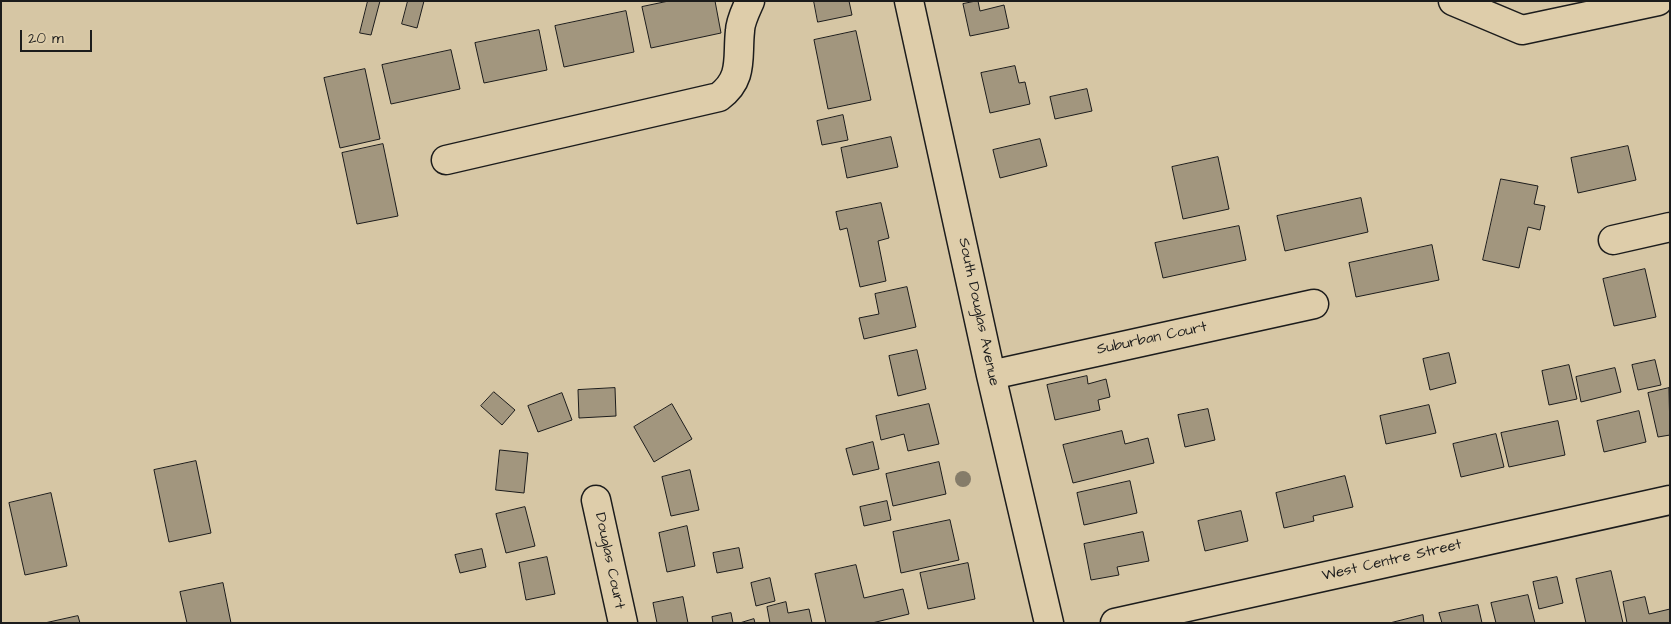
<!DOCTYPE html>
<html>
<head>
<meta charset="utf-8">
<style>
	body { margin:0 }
	#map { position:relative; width:1671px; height:624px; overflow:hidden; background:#d6c6a4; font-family:"Architects Daughter",sans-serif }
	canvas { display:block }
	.frame { position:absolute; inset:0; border:2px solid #1c1c1c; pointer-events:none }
	.scale { position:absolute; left:20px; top:30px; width:72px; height:22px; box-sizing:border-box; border:2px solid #1c1c1c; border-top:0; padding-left:6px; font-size:15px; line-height:18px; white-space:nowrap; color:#1c1c1c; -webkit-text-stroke:4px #decdaa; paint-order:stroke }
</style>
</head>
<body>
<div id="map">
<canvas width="1671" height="624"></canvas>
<div class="frame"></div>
<div class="scale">20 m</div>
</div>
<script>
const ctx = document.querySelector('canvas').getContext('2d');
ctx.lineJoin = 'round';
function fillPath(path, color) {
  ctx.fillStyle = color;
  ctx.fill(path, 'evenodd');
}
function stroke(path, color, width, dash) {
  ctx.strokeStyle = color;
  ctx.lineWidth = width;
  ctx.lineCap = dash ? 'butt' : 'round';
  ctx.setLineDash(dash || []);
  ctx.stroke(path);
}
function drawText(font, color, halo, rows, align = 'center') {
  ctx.font = font + ' "Architects Daughter",sans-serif';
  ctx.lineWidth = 4.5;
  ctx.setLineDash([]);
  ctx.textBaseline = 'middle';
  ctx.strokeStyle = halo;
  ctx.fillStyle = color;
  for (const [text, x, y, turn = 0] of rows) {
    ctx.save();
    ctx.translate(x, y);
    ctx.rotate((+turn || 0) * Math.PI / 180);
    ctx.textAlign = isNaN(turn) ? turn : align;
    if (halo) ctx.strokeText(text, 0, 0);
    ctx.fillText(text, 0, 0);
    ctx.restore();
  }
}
const building = new Path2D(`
	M368,1H380L371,35L360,33Z
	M408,1H424L417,28L402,24Z
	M669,1H715L721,33L651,48L642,7Z
	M814,1H849L852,15L818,22Z
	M978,1L980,11L1004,5L1009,28L970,36L963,4Z
	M626,11L634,52L564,67L555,26Z
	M539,30L547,70L484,83L475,43Z
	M856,31L871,100L828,109L814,40Z
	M451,50L460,89L391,104L382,65Z
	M1015,66L1019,83L1025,82L1030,104L990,113L981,73Z
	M365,69L380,139L340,148L324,78Z
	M1087,89L1092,111L1055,119L1050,97Z
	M843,115L848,140L822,145L817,121Z
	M891,137L898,167L847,178L841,148Z
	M1040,139L1047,166L1000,178L993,150Z
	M383,144L398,216L357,224L342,153Z
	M1628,146L1636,180L1578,193L1571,158Z
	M1218,157L1229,209L1183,219L1172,167Z
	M1501,179L1538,186L1534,204L1545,206L1540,230L1528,227L1519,268L1483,260Z
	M1361,198L1368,232L1285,251L1277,216Z
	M881,203L889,238L878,241L886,281L860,287L847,228L840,230L836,212Z
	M1239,226L1246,260L1163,278L1155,243Z
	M1432,245L1439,280L1356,297L1349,263Z
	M1645,269L1656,317L1614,326L1603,279Z
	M907,287L916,327L864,339L859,318L879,314L875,294Z
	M917,350L926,389L898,396L889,356Z
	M1449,353L1456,383L1430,390L1423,359Z
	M1655,360L1661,385L1638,390L1632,365Z
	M1569,365L1577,399L1549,405L1542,371Z
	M1615,368L1621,392L1581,402L1576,377Z
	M1087,376L1088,384L1106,379L1110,397L1098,400L1100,410L1055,420L1047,385Z
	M615,388L616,416L579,418L578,390Z
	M1669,388L1670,435L1658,437L1648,393Z
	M494,392L515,410L502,425L481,406Z
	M562,393L572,420L538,432L528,406Z
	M672,404L692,439L654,462L634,427Z
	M929,404L939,444L908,451L904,434L881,440L876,416Z
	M1429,405L1436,433L1386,444L1380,416Z
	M1208,409L1215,440L1185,447L1178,415Z
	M1639,411L1646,442L1604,452L1597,421Z
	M1558,421L1565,455L1509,467L1501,433Z
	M1122,431L1125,444L1148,438L1154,463L1073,483L1063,445Z
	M1496,434L1504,467L1461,477L1453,444Z
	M873,442L879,469L853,475L846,449Z
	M500,450L528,453L524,493L496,490Z
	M196,461L211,533L169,542L154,470Z
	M939,462L946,494L893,506L886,474Z
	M690,470L699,510L671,516L662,477Z
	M1345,476L1353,507L1313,516L1314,521L1284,528L1276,493Z
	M1130,481L1137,513L1084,525L1077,493Z
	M51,493L67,566L25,575L9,503Z
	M887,501L891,520L864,526L860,507Z
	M525,507L535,546L506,553L496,514Z
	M1241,511L1248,541L1205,551L1198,521Z
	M950,520L959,560L901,573L893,532Z
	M687,526L695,566L667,572L659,533Z
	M1143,532L1149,561L1117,567L1119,575L1091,580L1084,544Z
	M739,548L743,568L717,573L713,553Z
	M482,549L486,567L460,573L455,555Z
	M547,557L555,594L526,600L519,563Z
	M968,563L975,599L928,609L920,573Z
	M856,565L864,598L903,589L909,614L872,623H826L815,574Z
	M1611,571L1623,623H1586L1576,579Z
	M1557,577L1563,603L1539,609L1533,582Z
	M770,578L775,601L756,606L751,583Z
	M223,583L231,623H187L180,592Z
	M1528,595L1535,623H1496L1491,603Z
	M683,597L688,623H657L653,603Z
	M1645,597L1649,614L1670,609V623H1627L1623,602Z
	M786,602L788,613L809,609L812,623H770L767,607Z
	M1478,605L1482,623H1442L1439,613Z
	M731,613L733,623H713L712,617Z
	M1423,615L1424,623H1390Z
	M78,616L80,623H45Z
	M754,619L755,623H740Z`);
fillPath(building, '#a2967e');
stroke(building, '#1c1c1c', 1);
const minor = new Path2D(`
	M909,1L991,375L1049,623
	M1453,1L1522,30L1658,1
	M446,160L719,97C744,78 737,58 740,31C740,22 746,10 750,1
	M1613,240L1670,227
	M991,375L1314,304
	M596,500L623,623
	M1115,623L1670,500`);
stroke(minor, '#1c1c1c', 31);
stroke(minor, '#decdaa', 28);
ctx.fillStyle = '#857c69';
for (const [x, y] of [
	[963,479]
]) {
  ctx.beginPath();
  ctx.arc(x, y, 8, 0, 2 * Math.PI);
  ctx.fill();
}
drawText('15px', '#1c1c1c', '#decdaa', [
	["South Douglas Avenue",978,312,78],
	["Suburban Court",1152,339,-12],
	["Douglas Court",609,561,78],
	["West Centre Street",1392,561,-13]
]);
</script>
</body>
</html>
